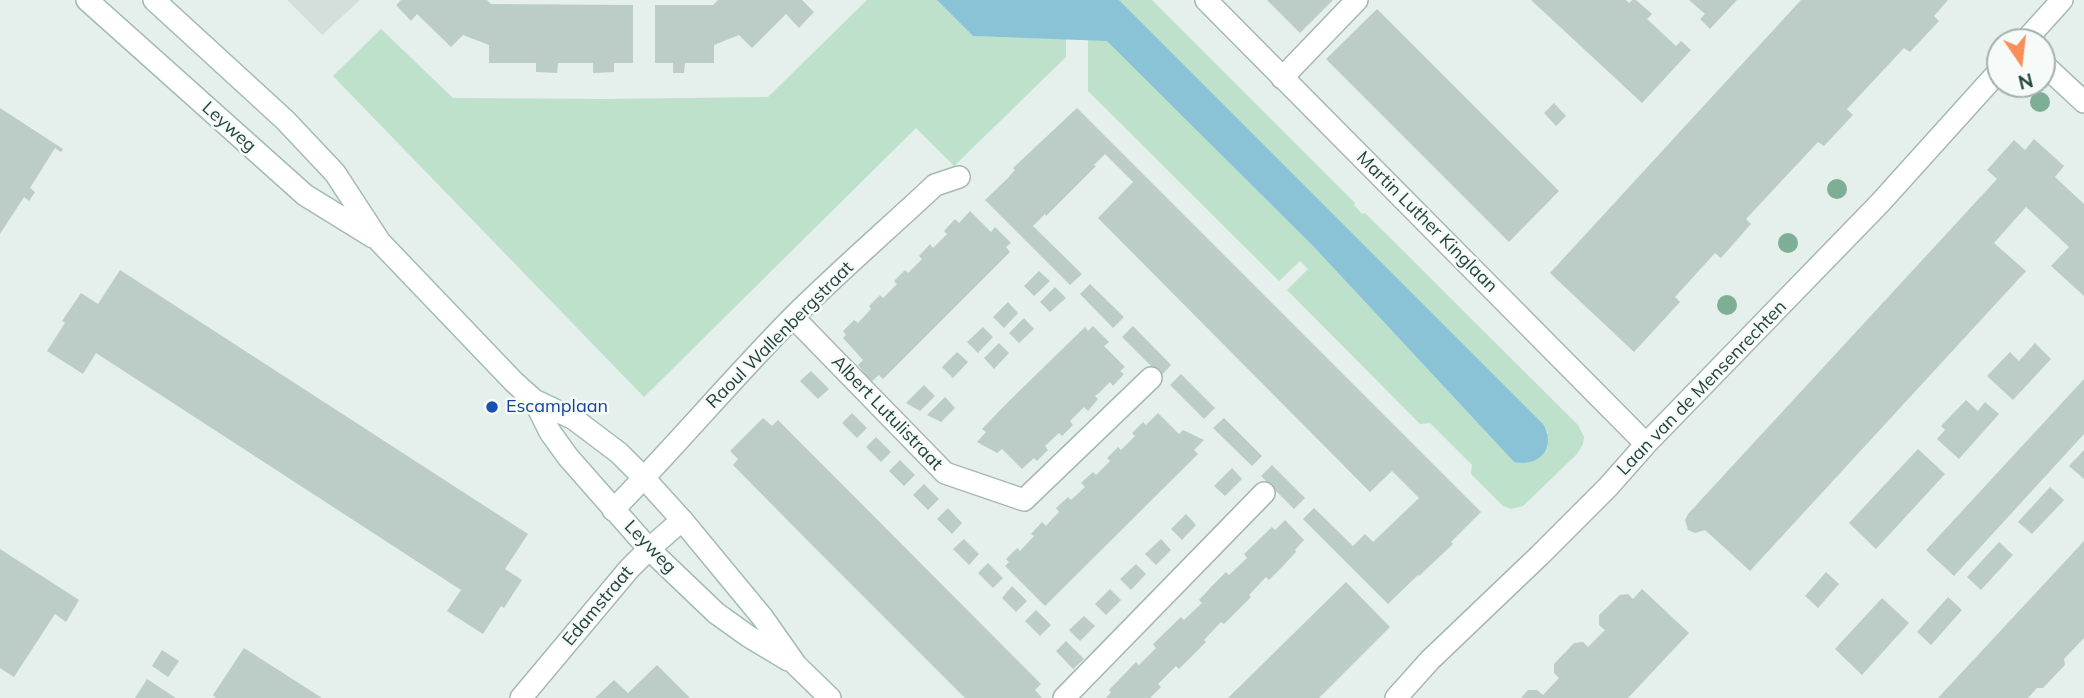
<!DOCTYPE html>
<html>
<head>
<meta charset="utf-8">
<style>
	body { margin:0 }
	#map { position:relative; width:2084px; height:698px; overflow:hidden; background:#e5efeb; font-family:Mulish,sans-serif }
	canvas { display:block }
	.north { position:absolute; left:1986px; top:28px; width:70px; height:70px; box-sizing:border-box; background:#f6fbf9; border:2px solid #a1b1ad; border-radius:50%; rotate:166deg; font-size:19px; font-weight:700; line-height:28px; text-align:center; color:#22423c }
	.north::after { content:''; display:block; margin:auto; width:24px; height:32px; background:#f98f58; clip-path:polygon(50% 0,100% 100%,50% 72%,0 100%) }
</style>
</head>
<body>
<div id="map">
<canvas width="2084" height="698"></canvas>
<div class="north">N</div>
</div>
<script>
const ctx = document.querySelector('canvas').getContext('2d');
ctx.lineJoin = 'round';
function fillPath(path, color) {
  ctx.fillStyle = color;
  ctx.fill(path, 'evenodd');
}
function stroke(path, color, width, dash) {
  ctx.strokeStyle = color;
  ctx.lineWidth = width;
  ctx.lineCap = dash ? 'butt' : 'round';
  ctx.setLineDash(dash || []);
  ctx.stroke(path);
}
function drawText(font, color, halo, rows, align = 'center') {
  ctx.font = font + ' Mulish,sans-serif';
  ctx.lineWidth = 5;
  ctx.setLineDash([]);
  ctx.textBaseline = 'middle';
  ctx.strokeStyle = halo;
  ctx.fillStyle = color;
  for (const [text, x, y, turn = 0] of rows) {
    ctx.save();
    ctx.translate(x, y);
    ctx.rotate((+turn || 0) * Math.PI / 180);
    ctx.textAlign = isNaN(turn) ? turn : align;
    if (halo) ctx.strokeText(text, 0, 0);
    ctx.fillText(text, 0, 0);
    ctx.restore();
  }
}
fillPath(new Path2D(`
	M287,0H360L322,35Z`), '#d3dfda');
fillPath(new Path2D(`
	M867,0H937L973,36L1066,39V57L954,166L916,128L644,397L333,76L381,29L453,98L605,99L768,97Z
	M1119,0H1152L1355,203L1354,205L1362,214L1365,213L1578,425L1584,437L1583,444L1577,454L1523,506L1511,509L1503,506L1471,474L1472,465L1430,423L1420,424L1287,290L1308,269L1300,261L1279,281L1088,91V40H1107L1314,247L1514,462L1548,433L1544,425Z`), '#bde1ca');
fillPath(new Path2D(`
	M937,0H1119L1544,425C1556,449 1539,467 1514,462L1314,247L1107,41L973,36Z`), '#8ac3d6');
fillPath(new Path2D(`
	M401,0H487L491,4L633,5V63H614V72L593,73V63H558L557,73L536,72V63H489V45L463,35L451,47L417,14L411,21L396,5Z
	M718,0H802L814,12L799,28L786,14L752,48L739,35L714,45V63H685L684,73H673V63H655V5H713Z
	M1267,0H1333L1300,33Z
	M1531,0H1626L1629,3L1632,0H1636L1652,14L1647,19L1676,46L1681,41L1691,50L1642,103Z
	M1689,0H1737L1710,29L1700,19L1705,14Z
	M1801,0H1948L1934,16L1939,21L1910,52L1904,48L1847,109L1853,115L1824,146L1818,142L1746,219L1751,224L1721,258L1715,253L1675,297L1680,302L1634,352L1550,273Z
	M1377,9L1559,191L1509,242L1326,59Z
	M1554,103L1566,116L1556,126L1544,113Z
	M0,108L63,149L61,152L55,148L30,188L35,192L29,201L24,197L0,234Z
	M1077,108L1481,512L1451,542L1453,544L1419,576L1418,575L1388,604L1303,519L1314,508L1353,546L1365,534L1373,542L1419,498L1392,471L1370,492L1098,218L1133,182L1105,154L1094,165L1096,166L1046,216L1045,214L1033,226L1082,274L1070,285L985,200L1008,178L1015,170L1013,168Z
	M2034,139L2064,166L2055,177L2084,204V296L2051,266L2069,247L2026,207L1994,243L2026,271L1750,571L1705,530L1695,533L1688,530L1685,520L1688,514L1997,179L1987,170L2014,140L2025,150Z
	M970,211L991,232L995,227L1011,243L1006,247L1010,252L883,379L879,375L871,382L858,365L863,360L843,338L846,335L843,331L854,320L858,323L871,309L869,306L880,295L883,298L897,284L894,281L905,270L908,273L922,259L919,256L930,244L933,248L947,234L944,231L955,219L959,223Z
	M120,270L528,534L505,569L522,580L504,608L501,606L483,634L447,611L461,590L96,353L83,374L47,351L65,323L62,321L81,293L98,304Z
	M1039,271L1050,281L1034,296L1024,286Z
	M1090,284L1124,317L1113,328L1080,294Z
	M1055,287L1066,298L1050,312L1040,302Z
	M1008,302L1018,313L1004,328L993,317Z
	M1024,318L1034,329L1019,343L1009,333Z
	M1093,326L1109,342L1104,346L1125,367L1120,371L1124,374L1113,386L1110,382L1099,393L1095,396L1098,399L1088,411L1084,407L1070,421L1073,425L1062,436L1059,433L1045,446L1048,450L1037,461L1034,458L1022,469L1002,449L997,453L977,442L986,432L982,429L1008,402L1085,327L1088,331Z
	M1133,326L1171,365L1161,376L1122,337Z
	M983,327L993,337L978,353L967,342Z
	M999,343L1009,353L994,369L984,358Z
	M2035,343L2051,359L2013,400L1987,376L2010,352L2019,361Z
	M957,352L968,362L953,378L942,367Z
	M811,371L829,389L818,399L800,381Z
	M1181,374L1215,408L1204,419L1170,385Z
	M2084,379V434L1954,576L1926,550Z
	M924,385L935,396L920,411L906,403Z
	M945,397L955,408L941,422L927,415Z
	M1966,400L1978,411L1985,402L1999,414L1959,459L1937,439L1945,430L1941,426Z
	M852,413L867,428L857,438L842,423Z
	M1158,413L1179,434L1183,430L1204,440L1194,450L1198,454L1045,606L1005,566L1009,562L1006,559L1017,548L1020,551L1034,536L1031,534L1042,522L1046,526L1056,515L1059,512L1056,508L1068,497L1071,500L1085,487L1081,483L1093,472L1096,475L1110,461L1107,458L1118,447L1121,450L1135,436L1132,433L1143,422L1146,425Z
	M763,418L772,426L778,420L1041,684L1035,690L1042,698H965L805,538L733,465L738,459L730,451Z
	M1224,418L1262,456L1252,466L1213,428Z
	M876,437L891,452L881,462L866,447Z
	M1918,449L1945,474L1876,549L1849,523Z
	M2084,450V479L2069,466Z
	M900,460L915,475L904,486L889,471Z
	M1272,465L1305,498L1294,509L1261,476Z
	M1232,468L1242,479L1225,496L1214,486Z
	M924,484L939,499L928,510L913,495Z
	M2050,487L2064,500L2032,534L2018,522Z
	M948,508L962,523L952,534L937,519Z
	M1186,514L1196,525L1182,540L1171,529Z
	M1285,520L1304,540L1295,550L1296,552L1283,566L1269,580L1266,577L1249,595L1251,597L1224,624L1221,622L1204,640L1206,642L1179,669L1176,666L1158,684L1161,687L1150,698H1106L1111,692L1109,690L1136,662L1139,665L1156,648L1153,644L1181,617L1184,620L1202,603L1199,600L1212,586L1226,572L1229,575L1247,558L1244,554L1272,527L1275,530Z
	M964,539L979,554L969,565L953,549Z
	M1161,539L1171,550L1156,565L1145,554Z
	M2084,541V638L2064,659L2065,665L2043,688H2037L2028,698H1938Z
	M1999,542L2013,555L1981,590L1967,577Z
	M0,549L79,600L66,622L55,614L14,677L0,668Z
	M988,563L1003,578L993,588L978,573Z
	M1136,564L1146,574L1131,590L1120,579Z
	M1826,572L1839,584L1818,608L1805,596Z
	M1346,582L1390,627L1319,698H1228Z
	M1012,586L1027,601L1016,612L1002,598Z
	M1110,589L1121,600L1106,615L1095,604Z
	M1642,589L1689,633L1628,698H1521L1528,690H1537L1543,695L1559,678L1554,673V664L1574,643L1583,642L1588,647L1605,630L1599,625V615L1620,595L1628,594L1633,599Z
	M1948,597L1962,610L1931,645L1917,632Z
	M1882,598L1909,623L1862,675L1835,649Z
	M1036,610L1051,625L1040,636L1025,621Z
	M1084,616L1095,626L1080,641L1069,630Z
	M1066,641L1084,659L1073,669L1056,651Z
	M244,648L322,698H216L213,695Z
	M162,650L179,661L168,677L152,666Z
	M657,665L690,698H595L614,680L628,693Z
	M147,679L176,698H135Z`), '#bccdc7');
const lane = new Path2D(`
	M1064,698L1264,493`);
const street = new Path2D(`
	M1206,0L1646,444
	M2024,42L2062,0
	M2042,63L2084,102
	M1282,78L1357,0
	M793,317L945,473L1024,500L1151,378
	M613,510C674,448 730,381 791,319C837,273 887,230 935,185L959,177
	M521,698L629,569L649,549L682,520
	M1396,698L1430,660L1540,555L1608,487L1646,444L1880,203L2000,70`);
const secondary = new Path2D(`
	M87,0L305,195L373,237
	M154,0L285,120L335,173L380,242L514,382L534,400L574,419L619,453L644,478L682,520L763,618L796,665L830,698
	M534,400L550,432L568,457L649,549L716,613L748,636L788,660`);
stroke(lane, '#a7b8b3', 24);
stroke(street, '#a7b8b3', 24);
stroke(secondary, '#a2bbb5', 24);
stroke(lane, '#fff', 21);
stroke(street, '#fff', 21);
stroke(secondary, '#fff', 21);
ctx.fillStyle = '#7eaf96';
for (const [x, y] of [
	[2040,102],
	[1837,189],
	[1788,243],
	[1727,305]
]) {
  ctx.beginPath();
  ctx.arc(x, y, 10, 0, 2 * Math.PI);
  ctx.fill();
}
for (const [x, y, r, color] of [
	[492,407,7,"#1a4fb4"]
]) {
  const dot = new Path2D();
  dot.arc(x, y, r, 0, 2 * Math.PI);
  ctx.fillStyle = color;
  ctx.fill(dot);
  stroke(dot, '#f6fbf9', 2.5);
}
drawText('18px', '#22423c', '#f6fbf9', [
	["Leyweg",229,127,42],
	["Martin Luther Kinglaan",1427,222,45],
	["Raoul Wallenbergstraat",780,335,-45],
	["Laan van de Mensenrechten",1702,388,-46],
	["Albert Lutulistraat",887,413,46],
	["Leyweg",650,547,46],
	["Edamstraat",598,606,-50]
]);
drawText('18px', '#164399', '#f6fbf9', [
	["Escamplaan",506,407]
], 'left');
</script>
</body>
</html>
